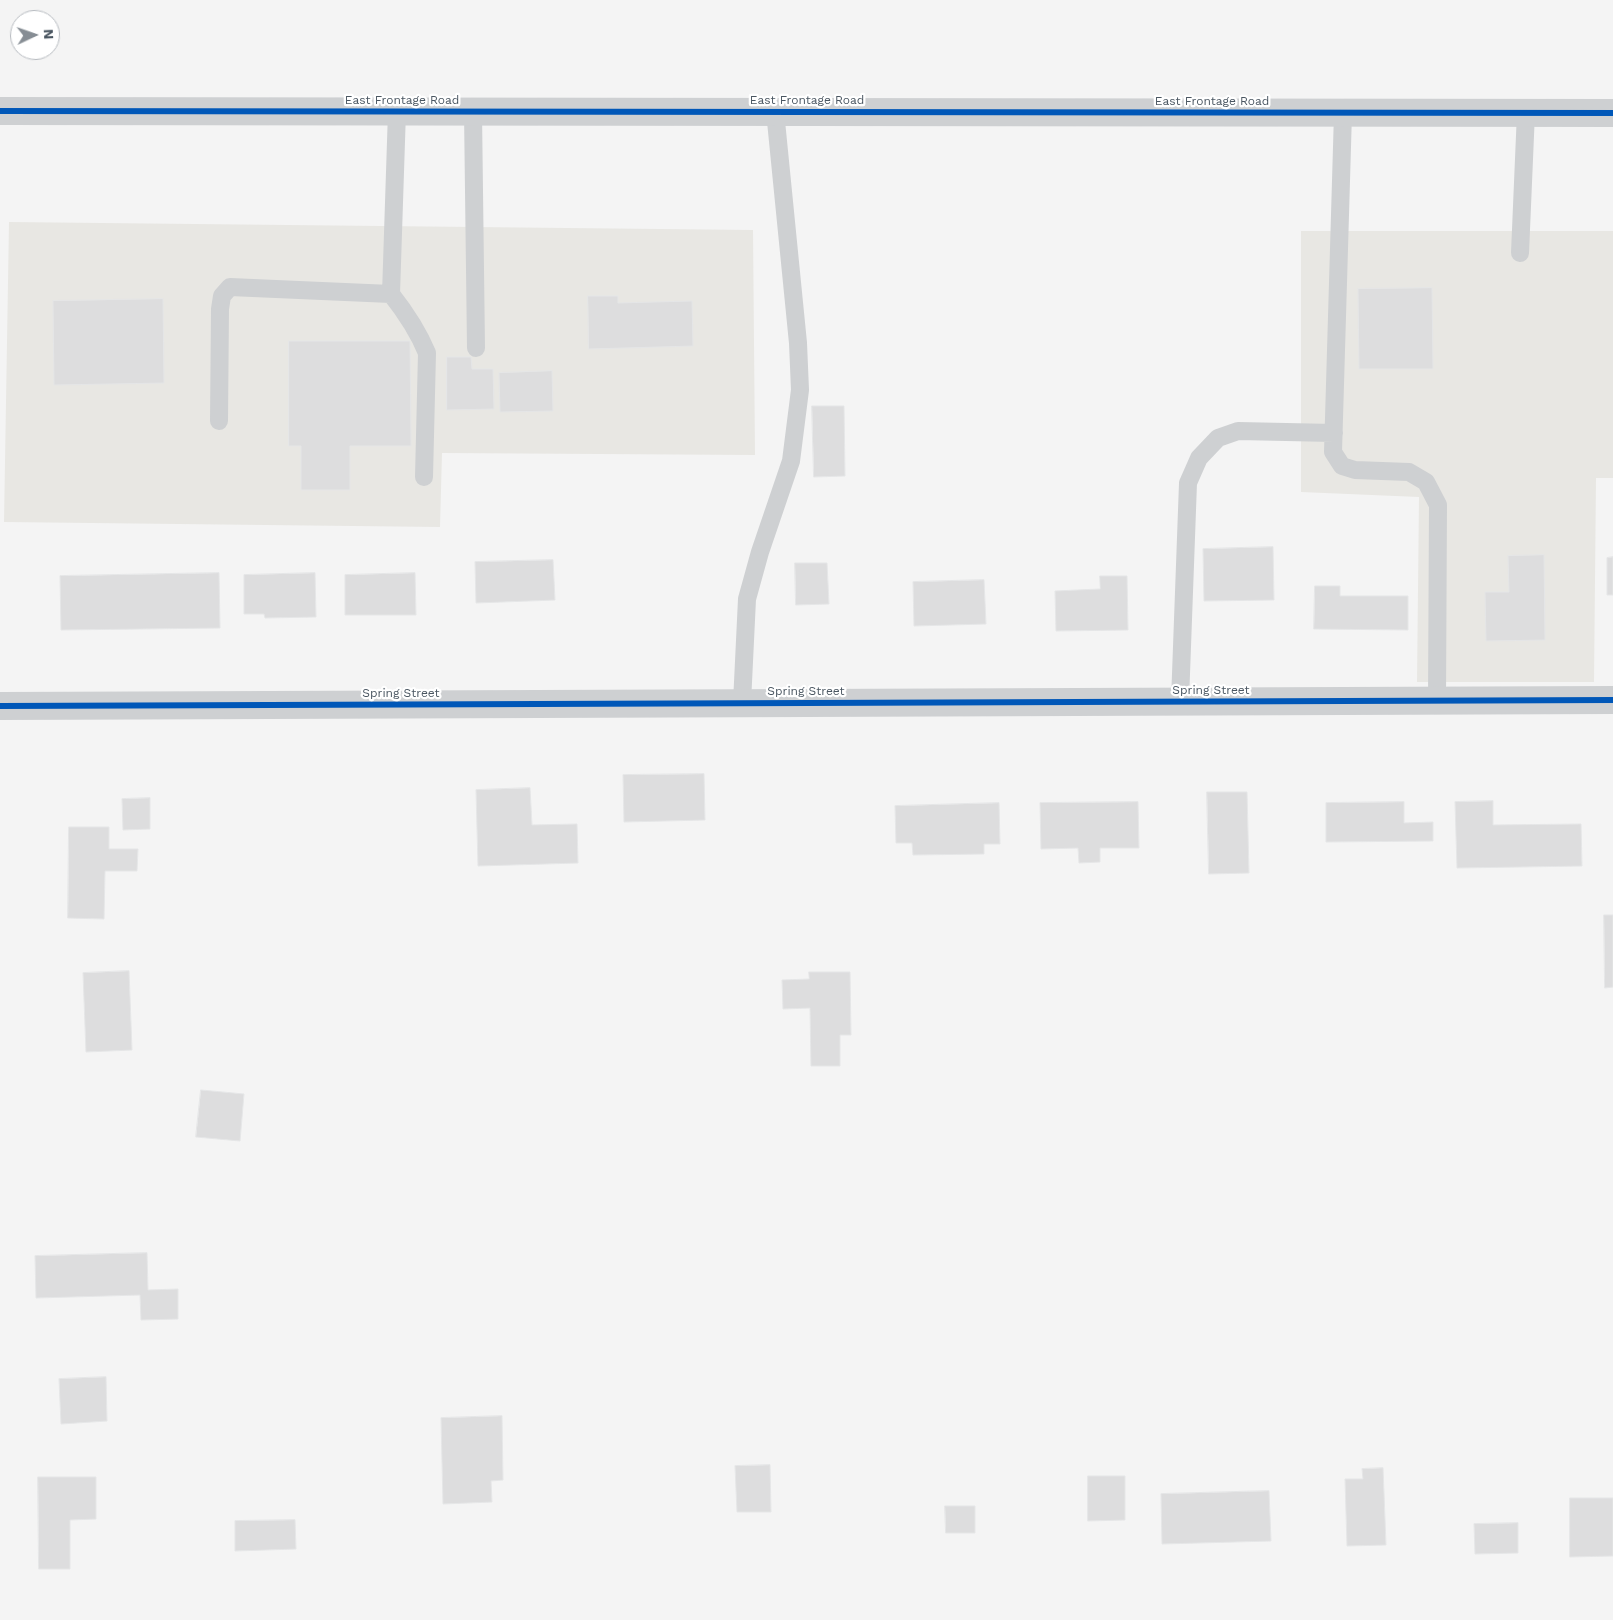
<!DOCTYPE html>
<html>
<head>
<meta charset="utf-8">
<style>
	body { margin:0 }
	#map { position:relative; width:1613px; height:1620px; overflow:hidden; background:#f4f4f4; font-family:"Work Sans",sans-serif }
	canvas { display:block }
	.north { position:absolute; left:10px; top:10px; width:50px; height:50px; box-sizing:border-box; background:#fff; border:1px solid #b7bbc0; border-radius:50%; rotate:87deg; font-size:14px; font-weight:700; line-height:20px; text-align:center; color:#4a5661 }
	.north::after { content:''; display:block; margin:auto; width:18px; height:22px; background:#868d94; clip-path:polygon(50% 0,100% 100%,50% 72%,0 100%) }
</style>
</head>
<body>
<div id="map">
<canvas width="1613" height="1620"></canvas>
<div class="north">N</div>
</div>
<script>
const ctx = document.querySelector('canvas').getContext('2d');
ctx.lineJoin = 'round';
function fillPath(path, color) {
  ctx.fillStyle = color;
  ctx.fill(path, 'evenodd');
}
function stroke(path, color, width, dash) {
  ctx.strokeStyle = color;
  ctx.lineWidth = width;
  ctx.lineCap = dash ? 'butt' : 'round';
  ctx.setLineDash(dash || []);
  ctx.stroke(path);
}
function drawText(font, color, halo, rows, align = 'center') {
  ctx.font = font + ' "Work Sans",sans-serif';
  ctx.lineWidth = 4.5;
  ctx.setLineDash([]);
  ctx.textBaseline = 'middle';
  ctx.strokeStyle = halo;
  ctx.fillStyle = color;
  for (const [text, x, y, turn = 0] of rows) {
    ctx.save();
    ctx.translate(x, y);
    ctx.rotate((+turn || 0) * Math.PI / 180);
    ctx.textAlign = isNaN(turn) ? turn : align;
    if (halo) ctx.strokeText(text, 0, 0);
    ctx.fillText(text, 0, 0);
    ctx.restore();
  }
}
fillPath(new Path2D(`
	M9,222L753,230L755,455L442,453L440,527L4,522Z
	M1301,231H1613V478H1596L1594,682H1417L1419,497L1301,492Z`), '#e8e7e3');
const building = new Path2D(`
	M1432,288L1433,369H1359L1358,289Z
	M588,296H618V303L692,301L693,346L589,349Z
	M163,299L164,383L54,385L53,301Z
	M289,341H410L411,446H350V490H301V446H289Z
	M447,357H471L472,369H493L494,409L447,410Z
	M552,371L553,411L500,412L499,373Z
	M812,406H844L845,476L814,477Z
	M1273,547L1274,600L1204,601L1203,549Z
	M1544,555L1545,640L1486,641L1485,592H1509L1508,556Z
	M1613,557V595H1607V558Z
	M553,560L555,600L476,603L475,562Z
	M795,563H827L829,604L796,605Z
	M219,573L220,628L61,630L60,576Z
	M315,573L316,617L265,618L264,614H244V575Z
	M415,573L416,615H345V575Z
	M1100,576H1127L1128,630L1056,631L1055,591L1100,589Z
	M984,580L986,624L914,626L913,582Z
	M1315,586H1340V596H1408V630L1314,629Z
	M704,774L705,820L624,822L623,775Z
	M530,788L532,825L577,824L578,863L478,866L476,790Z
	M1207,792H1247L1249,873L1209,874Z
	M150,798V829L123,830L122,799Z
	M1493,801V825L1581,824L1582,866L1457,868L1455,802Z
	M1138,802L1139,848H1100V862L1079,863L1078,848L1041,849L1040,803Z
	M1404,802V823L1433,822V841L1326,842V803Z
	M999,803L1000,844H984V854L913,855L912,843H896L895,806Z
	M69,827H109V849H138L137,871H105L104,919L68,918Z
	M1604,915H1613V987L1605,988Z
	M129,971L132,1050L86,1052L83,973Z
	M809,972H850L851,1035H840V1066H811L810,1008L783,1009L782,980L809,979Z
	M201,1090L244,1094L240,1141L196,1137Z
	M147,1253L148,1290L178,1289V1319L141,1320L140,1295L36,1298L35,1256Z
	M106,1377L107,1421L61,1424L59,1379Z
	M502,1416L503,1480L491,1481L492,1502L443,1504L441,1418Z
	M770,1465L771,1512H737L735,1466Z
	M1383,1468L1386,1545L1347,1546L1345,1479H1363L1362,1469Z
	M1088,1476H1125V1520L1088,1521Z
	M38,1477H96V1519L70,1520V1569H39Z
	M1269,1491L1271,1541L1162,1544L1161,1494Z
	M1570,1498H1613V1556L1570,1557Z
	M945,1506H975V1533H946Z
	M295,1520L296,1549L235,1551V1521Z
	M1518,1523V1553L1475,1554L1474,1524Z`);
fillPath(building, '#ddddde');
stroke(building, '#e5e6e7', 1);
stroke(new Path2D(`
	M473,112L476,348
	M1343,113L1333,452L1342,466L1355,470L1409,472L1426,482L1438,505L1437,700
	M1520,253L1526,112
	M391,294C406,313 418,331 427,353L424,477
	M219,421L220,309L222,296L230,287L391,294L397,111
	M1180,701L1188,483L1199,458L1218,438L1238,431L1334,433
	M742,703L747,599L760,552L791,461L800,390L798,343L775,111`), '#ced0d2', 18);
stroke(new Path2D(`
	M0,706L1613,700`), '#ced0d2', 28);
stroke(new Path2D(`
	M0,111L1613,113`), '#ced0d2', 28);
stroke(new Path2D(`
	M0,111L1613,113
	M0,706L1613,700`), '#0057b8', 6);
drawText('12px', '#4a5661', '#fff', [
	["East Frontage Road",402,100],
	["East Frontage Road",807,100],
	["East Frontage Road",1212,101],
	["Spring Street",1211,690],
	["Spring Street",806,691],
	["Spring Street",401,693]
]);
</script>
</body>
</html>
